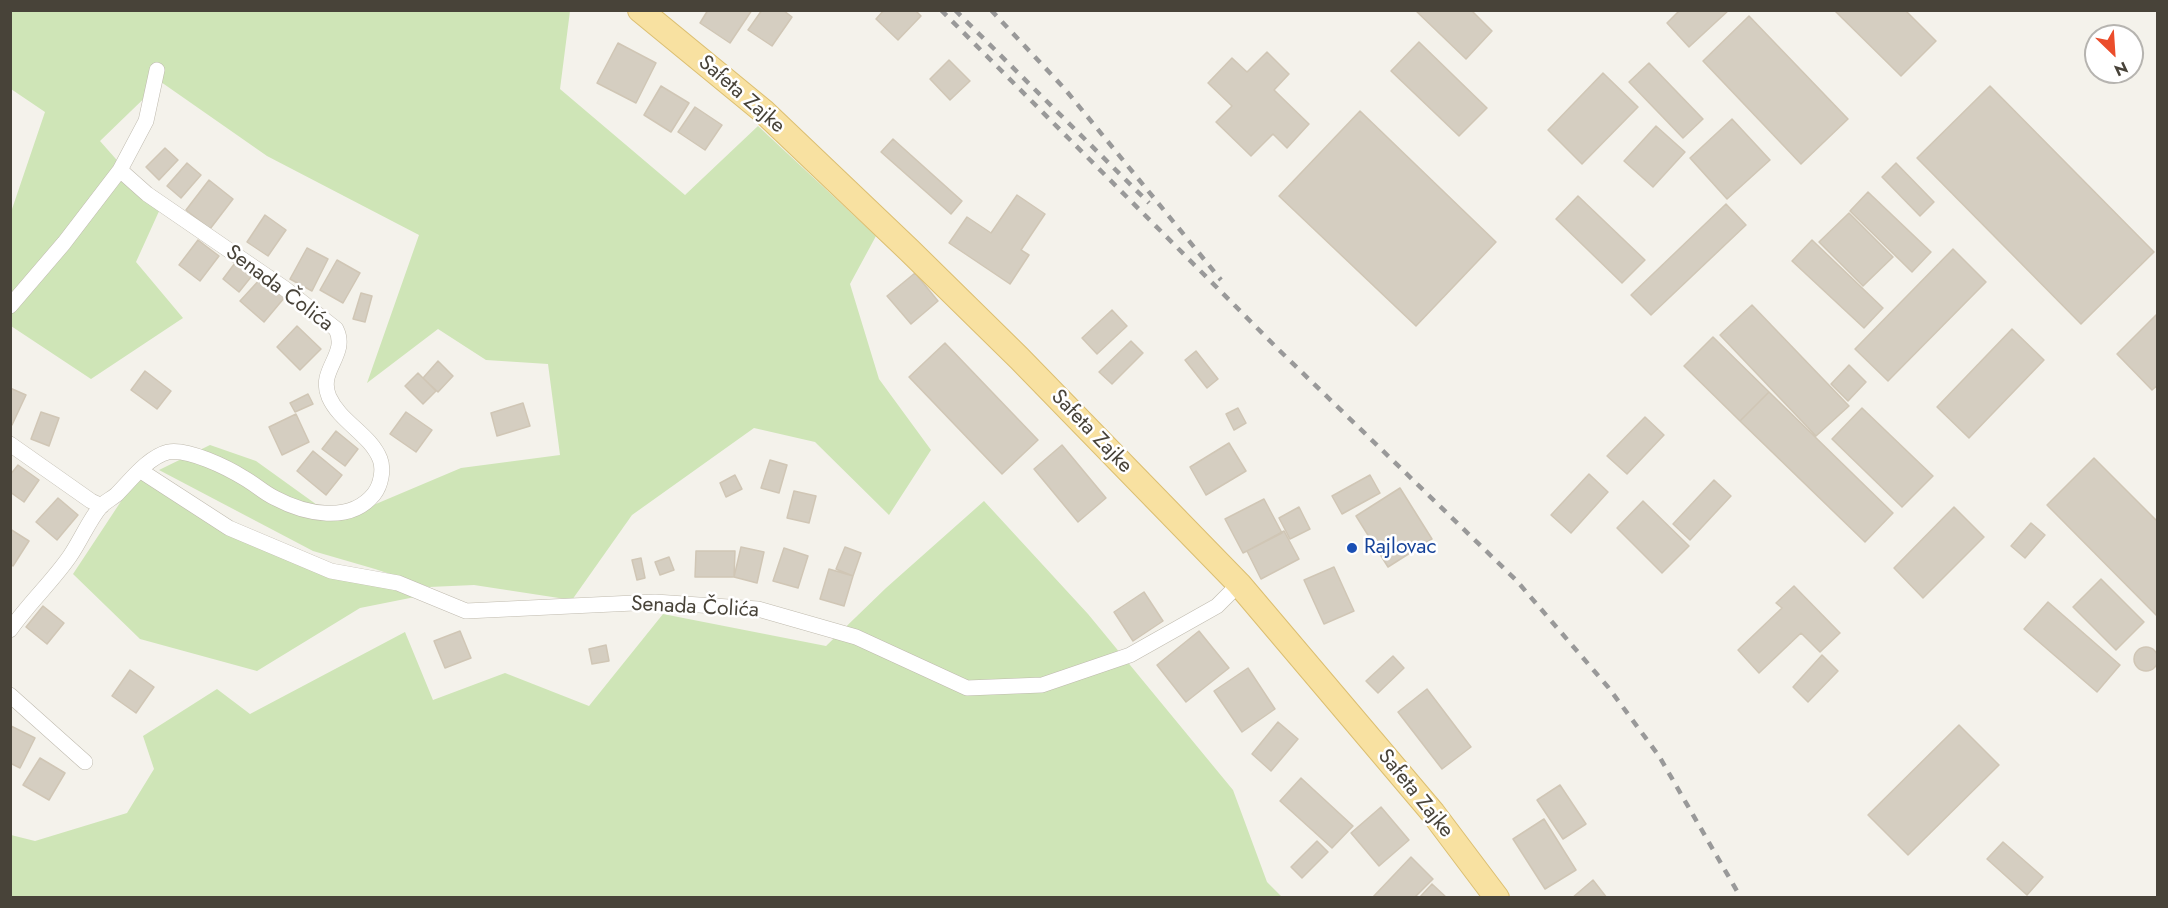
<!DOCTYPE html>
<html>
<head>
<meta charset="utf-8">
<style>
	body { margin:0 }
	#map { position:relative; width:2168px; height:908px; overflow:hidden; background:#f4f2eb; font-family:Jost,sans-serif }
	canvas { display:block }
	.frame { position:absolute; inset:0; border:12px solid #484339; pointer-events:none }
	.north { position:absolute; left:2084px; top:24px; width:60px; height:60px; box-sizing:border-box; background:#fff; border:2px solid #b6b4b0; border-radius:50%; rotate:155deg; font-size:16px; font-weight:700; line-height:24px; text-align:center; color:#484339 }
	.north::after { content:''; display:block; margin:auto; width:21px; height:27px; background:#eb4d2b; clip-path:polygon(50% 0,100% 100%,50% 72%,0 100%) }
</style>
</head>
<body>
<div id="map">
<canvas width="2168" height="908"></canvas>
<div class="frame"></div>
<div class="north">N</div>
</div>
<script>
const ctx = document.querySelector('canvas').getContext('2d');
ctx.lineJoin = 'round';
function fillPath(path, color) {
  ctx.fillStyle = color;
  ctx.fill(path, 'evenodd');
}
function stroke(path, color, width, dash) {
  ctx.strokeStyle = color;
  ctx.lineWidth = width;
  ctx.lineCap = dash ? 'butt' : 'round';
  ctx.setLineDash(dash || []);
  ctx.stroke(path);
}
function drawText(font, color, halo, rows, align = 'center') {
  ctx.font = font + ' Jost,sans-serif';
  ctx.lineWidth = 5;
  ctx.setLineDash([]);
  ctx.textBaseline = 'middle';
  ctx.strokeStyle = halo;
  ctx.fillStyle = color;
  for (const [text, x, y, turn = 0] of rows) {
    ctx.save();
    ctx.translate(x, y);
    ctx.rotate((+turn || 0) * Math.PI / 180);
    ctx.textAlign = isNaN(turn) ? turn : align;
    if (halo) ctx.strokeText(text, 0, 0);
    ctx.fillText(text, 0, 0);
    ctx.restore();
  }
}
fillPath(new Path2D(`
	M10,11H570L560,89L685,195L758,126L876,236L850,284L879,379L931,450L889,515L815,442L754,428L632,515L572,600L474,585L429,587L375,569L313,551L159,470L210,445L256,461L338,520L461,468L560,455L548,364L486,360L438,329L367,383L419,235L267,156L161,82L100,141L160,209L136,262L183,318L91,379L11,326V212L45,112L11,89Z
	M141,471L229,528L331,571L425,595L360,608L257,671L140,639L73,574Z
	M984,501L1088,614L1233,790L1267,882L1282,897L11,898V835L35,841L127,813L154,769L143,736L217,689L250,714L405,632L433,700L505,673L589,706L663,614L826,646L886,588Z`), '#cfe5b7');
const building = new Path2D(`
	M708,10H752L730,43L700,23Z
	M762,10H783L792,17L772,46L748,30Z
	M884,10H915L921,16L898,40L876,19Z
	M1415,10H1471L1492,31L1466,59Z
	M1680,10H1729L1689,47L1667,23Z
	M1834,10H1905L1936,41L1901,76Z
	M1749,16L1848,119L1801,164L1703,61Z
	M1419,42L1487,108L1459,136L1391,71Z
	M618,43L656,63L636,103L597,83Z
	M1267,52L1289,74L1274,90L1309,124L1287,148L1273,134L1251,156L1216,122L1232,106L1208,83L1232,58L1247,72Z
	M949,60L970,81L950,100L930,79Z
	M1649,63L1703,119L1683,138L1629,82Z
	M1603,73L1638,107L1582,164L1548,130Z
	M661,86L689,103L671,132L644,115Z
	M1990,86L2154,252L2081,324L1917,158Z
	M695,107L722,125L705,150L678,132Z
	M1360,111L1496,242L1416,326L1279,196Z
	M1732,119L1770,160L1727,199L1690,158Z
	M1656,126L1685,152L1653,187L1624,161Z
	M893,139L962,201L951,214L881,152Z
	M165,148L178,160L159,180L146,167Z
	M187,163L201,175L181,198L167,186Z
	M1896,163L1934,202L1920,216L1882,177Z
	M209,180L233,199L210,229L186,210Z
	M1868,192L1931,252L1912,272L1850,211Z
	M1017,195L1045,214L1021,250L1029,255L1010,284L949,243L967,217L991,233Z
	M1578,196L1645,260L1622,283L1556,219Z
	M1726,204L1746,225L1651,315L1631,295Z
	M1849,213L1893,257L1863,286L1819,242Z
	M265,215L286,230L268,256L247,242Z
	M198,240L219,256L200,281L179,265Z
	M1812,240L1883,308L1864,328L1792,261Z
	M307,248L328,259L312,291L290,279Z
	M1953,249L1986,282L1888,381L1855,349Z
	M238,259L255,272L239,292L223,279Z
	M337,260L360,273L343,303L320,290Z
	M915,273L938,301L911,324L887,296Z
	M262,277L285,297L264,322L240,301Z
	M361,293L372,296L365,322L353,319Z
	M1752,305L1849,406L1816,436L1720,335Z
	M1112,310L1127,326L1097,354L1082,338Z
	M2158,313V385L2152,390L2117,354Z
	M297,326L321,349L300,370L277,347Z
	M2012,329L2044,360L1969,438L1937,407Z
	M1713,337L1769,392L1740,421L1684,366Z
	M1131,341L1143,353L1112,384L1099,372Z
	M945,343L1038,440L1002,474L909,377Z
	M1196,351L1218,379L1207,388L1185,360Z
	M438,361L453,376L438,392L423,378Z
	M1849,365L1866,382L1848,401L1831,384Z
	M145,371L171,391L157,409L131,390Z
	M418,373L436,391L423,404L405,386Z
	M10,388L26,395L12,425H10Z
	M1769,392L1893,513L1865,542L1740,421Z
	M308,394L313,404L295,412L290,403Z
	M523,403L530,426L497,436L491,413Z
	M1238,408L1246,423L1234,430L1226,414Z
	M1862,408L1933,476L1902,507L1832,439Z
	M41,412L59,418L49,446L31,439Z
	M406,412L432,430L416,452L390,434Z
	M296,414L309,442L282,455L269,427Z
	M1645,417L1664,435L1627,474L1607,456Z
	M336,431L358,449L345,466L322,449Z
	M1229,443L1246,471L1206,495L1190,467Z
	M1062,445L1106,498L1078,522L1034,469Z
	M313,451L342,475L326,495L297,471Z
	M2094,458L2158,522V617L2047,505Z
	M770,460L787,465L779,493L761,488Z
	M18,465L39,480L24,502L10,492V475Z
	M1589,474L1608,492L1571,533L1551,515Z
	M735,475L742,489L726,497L720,483Z
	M1370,475L1380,493L1342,514L1332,496Z
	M1714,480L1731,496L1690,540L1673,524Z
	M1400,488L1432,539L1388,567L1356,516Z
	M794,491L816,496L809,523L787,518Z
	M58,498L78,515L57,540L36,522Z
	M1264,499L1282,533L1243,553L1225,519Z
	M1643,501L1689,546L1662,573L1617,528Z
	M1299,507L1310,529L1290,539L1279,518Z
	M1954,507L1984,537L1923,598L1894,568Z
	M2031,523L2045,535L2025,558L2011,546Z
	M10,529L29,541L13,566L10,564Z
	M1284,531L1299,559L1261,579L1247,551Z
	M741,547L764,552L757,583L734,577Z
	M845,547L861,553L853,576L836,569Z
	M784,548L808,556L798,588L773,581Z
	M696,551H735L734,577H695Z
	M669,557L674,570L660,575L655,562Z
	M641,558L645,578L637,580L632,560Z
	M1334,567L1354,611L1324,624L1304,580Z
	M829,569L853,576L844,606L820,599Z
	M2101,579L2144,622L2116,650L2073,607Z
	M1794,586L1840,633L1820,652L1801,633L1759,673L1738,650L1782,608L1776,603Z
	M1144,592L1163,621L1133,641L1114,612Z
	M2048,602L2120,665L2097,692L2024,629Z
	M43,606L64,623L47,644L26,627Z
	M460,631L471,658L445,668L434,641Z
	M1199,631L1229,668L1186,702L1157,665Z
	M606,645L609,661L592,664L589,649Z
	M2134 659a12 12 0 1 1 24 0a12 12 0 1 1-24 0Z
	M1822,655L1838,671L1808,702L1793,687Z
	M1393,656L1404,668L1378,693L1366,681Z
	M1248,668L1275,709L1242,732L1214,691Z
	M130,670L154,687L136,713L112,696Z
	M1427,689L1471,747L1442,769L1398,712Z
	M1278,722L1298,739L1271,771L1252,754Z
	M1959,725L1999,765L1908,855L1868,815Z
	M11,726L35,738L20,768L10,763Z
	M40,758L65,773L49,800L23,785Z
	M1301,778L1353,826L1332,848L1280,801Z
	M1560,785L1586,824L1563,839L1537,800Z
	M1381,807L1409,840L1379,866L1351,833Z
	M1544,819L1576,870L1545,889L1513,839Z
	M1317,841L1328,852L1302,878L1291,867Z
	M2003,842L2043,877L2027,895L1987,859Z
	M1411,857L1433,879L1414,898H1372Z
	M1593,880L1607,898H1572Z
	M1432,884L1447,898H1419Z`);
fillPath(building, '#d5cec1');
stroke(building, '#d0c6b5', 1.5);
const street = new Path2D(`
	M10,306L64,243L120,170L146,121L157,70
	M10,444L91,501L102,506
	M141,471L229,528L331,571L398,583L466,611L655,602L758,609L856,637L967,688L1042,685L1130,655L1217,606L1239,584
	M10,630C28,604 52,582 70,556C81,540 89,520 101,506C105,502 111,499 116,495C130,481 148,457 168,452C188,448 228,468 244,478C255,484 264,493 275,498C305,514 350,524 374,494C381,485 384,469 380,459C370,434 340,422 329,397C317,370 349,355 336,329L284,288L147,194L120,170
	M10,695L85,762`);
const primary = new Path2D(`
	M640,10L763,111L909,250L1019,358L1239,584L1433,813L1497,898`);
stroke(street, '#bfbaae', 16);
stroke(primary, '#dcbf71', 26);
stroke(street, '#fff', 15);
stroke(primary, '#f8e1a1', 24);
stroke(new Path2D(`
	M941,10L1280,351L1516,580L1608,687L1659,756L1741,898
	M955,10L1149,203
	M991,10L1064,88L1221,280`), '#999', 4.5, [8, 8]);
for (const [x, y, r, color] of [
	[1352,548,6,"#1a4fb4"]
]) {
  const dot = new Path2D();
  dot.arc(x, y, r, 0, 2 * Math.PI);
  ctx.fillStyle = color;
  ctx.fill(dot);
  stroke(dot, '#fff', 2);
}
drawText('21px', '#484339', '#fff', [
	["Safeta Zajke",741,95,41],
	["Senada Čolića",279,289,37],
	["Safeta Zajke",1091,432,46],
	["Senada Čolića",695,608,3],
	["Safeta Zajke",1415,794,51]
]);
drawText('21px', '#164399', '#fff', [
	["Rajlovac",1364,548]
], 'left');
</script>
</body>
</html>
